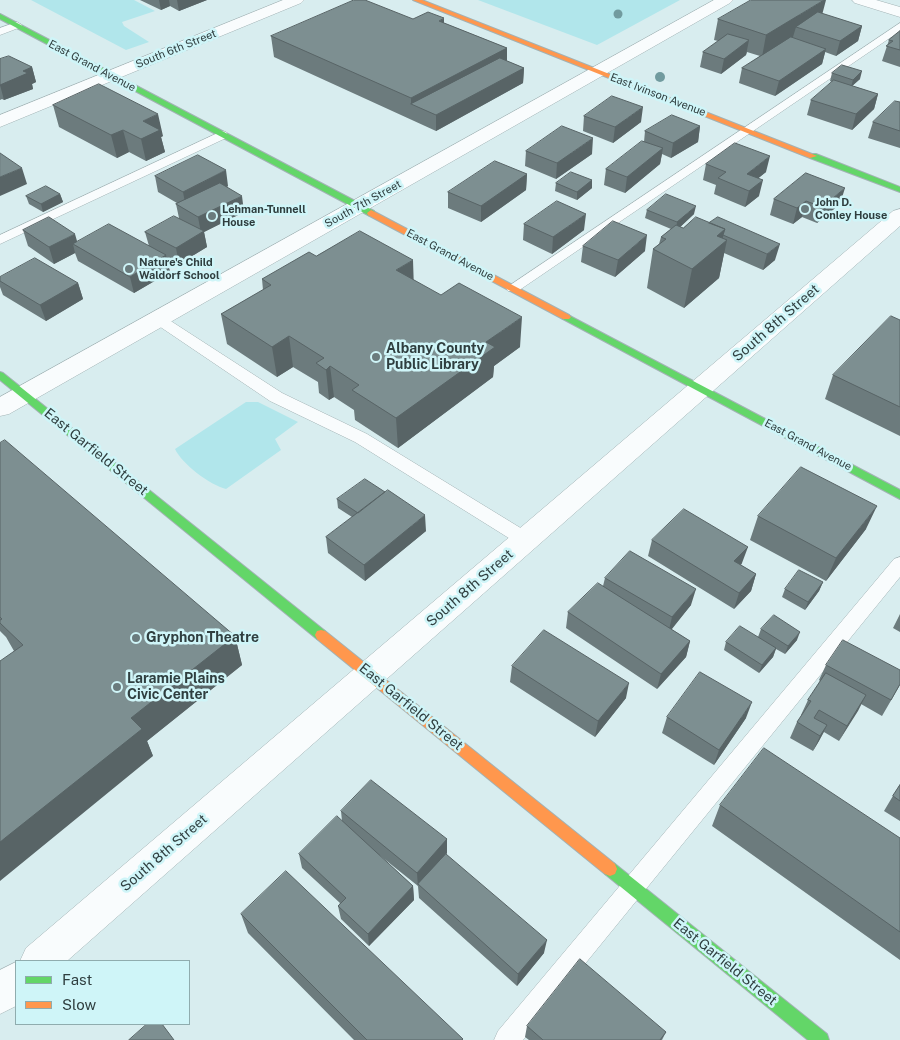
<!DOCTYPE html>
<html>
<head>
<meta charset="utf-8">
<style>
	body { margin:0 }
	#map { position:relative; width:900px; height:1040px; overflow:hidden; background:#d8edef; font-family:"Public Sans",sans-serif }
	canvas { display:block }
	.legend { position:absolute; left:15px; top:960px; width:175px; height:65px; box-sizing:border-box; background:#cff5f8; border:1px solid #8facae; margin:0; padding:6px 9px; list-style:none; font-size:15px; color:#2f3e3f }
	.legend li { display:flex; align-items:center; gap:10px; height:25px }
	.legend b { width:25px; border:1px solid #8facae }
</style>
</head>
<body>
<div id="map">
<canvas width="900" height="1040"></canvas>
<ul class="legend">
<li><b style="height:6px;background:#63d668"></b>Fast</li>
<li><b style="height:6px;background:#ff974d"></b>Slow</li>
</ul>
</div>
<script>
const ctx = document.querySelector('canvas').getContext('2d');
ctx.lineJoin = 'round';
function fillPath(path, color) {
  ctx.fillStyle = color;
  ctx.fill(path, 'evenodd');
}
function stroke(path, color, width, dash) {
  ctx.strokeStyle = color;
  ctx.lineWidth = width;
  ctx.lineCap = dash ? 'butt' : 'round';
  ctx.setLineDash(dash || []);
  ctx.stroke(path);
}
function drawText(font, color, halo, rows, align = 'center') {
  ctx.font = font + ' "Public Sans",sans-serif';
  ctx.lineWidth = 5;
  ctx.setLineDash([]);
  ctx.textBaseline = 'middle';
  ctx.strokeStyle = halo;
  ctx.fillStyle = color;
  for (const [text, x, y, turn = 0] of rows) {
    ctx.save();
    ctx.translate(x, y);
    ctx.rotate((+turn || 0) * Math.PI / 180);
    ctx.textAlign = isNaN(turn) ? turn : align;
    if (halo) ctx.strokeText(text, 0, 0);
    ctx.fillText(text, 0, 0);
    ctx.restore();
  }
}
fillPath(new Path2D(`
	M31,0H134L155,11L122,22L124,26L149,42L126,50Z
	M478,0H680L597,45Z
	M246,402H258L298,422L275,439L281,450L226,489C210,485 182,464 175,449Z`), '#b1e6eb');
const lane = new Path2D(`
	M17,22L22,25L21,27L0,35V28Z
	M900,23V31L518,291H508L506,288Z
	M222,131L226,132L228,135L226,138L0,244V235Z
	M158,315L163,316L282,393L367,434L532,535L535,540L532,545L526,547L520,545L355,442L270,401L153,322L151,319L153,316Z
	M900,557V577L523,1040H494L498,1031L894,559Z`);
const street = new Path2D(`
	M283,0H304L301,3L0,127V115Z
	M714,0H733L730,3L9,414L0,416V397Z
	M852,0H876L900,7V17L855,3Z
	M900,209V226L67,961H20L26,948L893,211Z
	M16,962V1006L0,1014V970Z`);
const fast = new Path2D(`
	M0,14L374,211L375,213L371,216L368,215L0,19Z
	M810,154H816L900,187V192L810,158Z
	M566,314L900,490V499L563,319L561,317Z
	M0,372L3,373L325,631L327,635L325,639L321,640L317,639L0,380Z
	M610,862L615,864L827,1034L829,1040H808L605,874L603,869L605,864Z`);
const slow = new Path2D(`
	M413,0H422L817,156L810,158Z
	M371,210L569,315L571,317L569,319H563L368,215L367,213Z
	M321,630L325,631L615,864L617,869L615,874L610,876L605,874L317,639L315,635L317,631Z`);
stroke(lane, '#a2b2b4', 1);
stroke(street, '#a2b2b4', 1);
stroke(fast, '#a2b2b4', 2);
stroke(slow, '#a2b2b4', 2);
fillPath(lane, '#f9fcfd');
fillPath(street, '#f9fcfd');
fillPath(fast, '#63d668');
fillPath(slow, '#ff974d');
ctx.fillStyle = '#719b9f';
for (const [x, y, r] of [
	[618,14,4.5],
	[660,77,5]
]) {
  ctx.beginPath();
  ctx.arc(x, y, r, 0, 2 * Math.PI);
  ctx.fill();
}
fillPath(new Path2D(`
	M140,0H207L179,11L170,6L161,10Z
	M823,14L862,26L858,41L836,56L825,52L822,64L775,96L739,83L742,68L760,56L747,52L746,55L721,74L700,67L703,52L718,41L714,40L718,19Z
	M413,19L444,23L507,48V61L524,68L523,83L436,131L274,57L271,36Z
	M900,31V67L882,61L889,40Z
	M0,59L32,67L36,82L32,84L33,89L4,100L2,99L0,100Z
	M832,73L860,79L852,86L878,94L874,109L852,130L807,115L811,100L832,82L830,81Z
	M900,102V148L868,138L873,122Z
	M53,105L163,136L161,137L165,152L146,161L129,152L117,158L59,127Z
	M584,116L641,122L613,143L583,131Z
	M700,126L698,142L671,158L662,154L660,164L625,193L604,185L606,169L644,142L645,131Z
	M526,151L592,154L556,179L525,166Z
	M706,164L766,172L758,178L759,196L745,207L714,194L716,185L703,180Z
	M806,173L840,204L817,223L802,217L793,224L770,215L774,199Z
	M527,174L526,190L481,222L448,208V192Z
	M155,176L228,186L227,187L244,212L204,232L207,247L179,264L166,258L170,272L134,293L78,261L75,253L54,264L28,246L23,230L77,242L149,246L145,232L179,218L176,204L177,203L158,192Z
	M592,180V188L577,200L555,191L556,183Z
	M60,194L63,202L43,212L29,204L26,196Z
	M647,210L694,214L680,227L683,228L709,223L718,217L775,260L763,270L724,253L719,278L684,308L647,288L653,249L659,244L661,237L671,229L645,218Z
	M524,224L584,230L552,254L523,240Z
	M583,246L645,251L615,277L581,262Z
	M316,256L414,280L520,347L494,366L493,377L398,448L355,420L354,410L334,397L329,400L319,393L318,382L293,367L277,377L227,344L221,314L263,290L262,279Z
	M0,277L78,283L83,299L46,321L3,295L0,287Z
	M900,320V436L825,399L833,375Z
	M0,443L235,636L242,665L147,741L153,756L14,651L6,637L0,631Z
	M337,499L426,531L365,581L328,553L326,537L352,517L338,508Z
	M758,516L866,529L826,581L750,540Z
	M652,540L742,563L741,565L756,574L751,591L734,609L648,556Z
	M605,578L691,605L671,629L690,641L686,657L657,689L566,628L568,612L603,586Z
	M823,582L819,591L805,610L782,597L785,589Z
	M900,614V632L893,628Z
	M761,629L797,640L785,654L776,649L773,657L759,673L724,650L726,642L758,637Z
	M826,665L900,685L882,716L861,704L839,741L824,732L813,751L790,738L797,722L802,716L801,715L808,700L820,681L819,680Z
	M512,666L626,698L595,737L510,682Z
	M667,717L746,718L714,765L662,733Z
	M900,784V821L884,811Z
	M720,805L900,838V960L712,826Z
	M341,811L447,839V853L440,861L544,953L517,986L419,898L418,886L378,854L413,886L414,900L369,946L341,919L338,906L340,903L302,868L299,854L342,821Z
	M241,914L463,1040H354L248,933Z
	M527,1026L666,1032L662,1040H529L525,1037Z`), '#6c7b7d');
fillPath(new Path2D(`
	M159,0H169L170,6L161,10Z
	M177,0H207L179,11Z
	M824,0H826L821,19L796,27L793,37L762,57L766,35Z
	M444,18V39L439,21Z
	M862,26L858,41L836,56L840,41Z
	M749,40L746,55L721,74L724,59Z
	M507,48V69L411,104V98Z
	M826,49L822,64L775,96L779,81Z
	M32,67L36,82L32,84L33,89L4,100L0,85L23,71Z
	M524,68L523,83L436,131V115Z
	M862,71L860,79L851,87L853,80Z
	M878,94L874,109L852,130L856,114Z
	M643,107L641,122L613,143L615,127Z
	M158,114L163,136L161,137L165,152L146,161L141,139L143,121Z
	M700,126L698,142L671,158L673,143Z
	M123,130L129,152L117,158L111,135Z
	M593,138L592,154L556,179L557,163Z
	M663,148L660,164L625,193L627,177Z
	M770,156L766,172L744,190L747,174Z
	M22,168L27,184L0,196V177Z
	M226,170L228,186L186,208L183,192Z
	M527,174L526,190L481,222V206Z
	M592,180V188L577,200V192Z
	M763,180L759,196L745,207L749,191Z
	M845,188L840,204L817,223L822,207Z
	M60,194L63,202L43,212L41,204Z
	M242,196L244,212L204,232L207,247L179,264L176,248L201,233L198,217Z
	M806,201L802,217L793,224L797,208Z
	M696,206L694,214L676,231L677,222Z
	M586,214L584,230L552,254L553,237Z
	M725,229L721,245L727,240L719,278L684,308L692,269L717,236Z
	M75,234L79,248L73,244L75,253L54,264L49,247Z
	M647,235L645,251L615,277L618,260Z
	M780,244L775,260L763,270L767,254Z
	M166,255L170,272L134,293L130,277Z
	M413,260L414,290L396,270Z
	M78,283L83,299L46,321L40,305Z
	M522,317L520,347L494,366L493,377L398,448L396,418L486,342Z
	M289,336L293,367L277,377L272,347Z
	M330,366L334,397L329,400L326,370Z
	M877,506L866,529L826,581L836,558Z
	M425,515L426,531L365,581L364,565Z
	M748,547L742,563L729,577L734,561Z
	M756,574L751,591L734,609L739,593Z
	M823,582L819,591L805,610L808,602Z
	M696,589L691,605L668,634L672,617Z
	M800,632L797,640L785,654L788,646Z
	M235,636L242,665L147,741L153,756L0,881V842L131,718Z
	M690,641L686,657L657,689L661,674Z
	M776,648L773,657L759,673L762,665Z
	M629,683L626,698L595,737L598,721Z
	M866,695L858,711L839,741L847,726Z
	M752,702L746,718L714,765L719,750Z
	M827,725L819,741L813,751L820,736Z
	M447,839V853L419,885L418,884V887L417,873Z
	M413,886L414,900L369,946L368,934Z
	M547,940L544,953L517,986L518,974Z`), '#586466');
const building = new Path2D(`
	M354,0H365L413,19L428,12L444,18L439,21L507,48L411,98L271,36Z
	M751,0H824L766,35L718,19Z
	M818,12L862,26L840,41L796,27Z
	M900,31V50L886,46L893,41L889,40Z
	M728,34L749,40L724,59L703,52Z
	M791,37L826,49L779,81L742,68Z
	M9,56L32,67L23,71L28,73L0,85V59Z
	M500,58L524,68L436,115L411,104Z
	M842,65L862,71L853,80L832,73Z
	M834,80L878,94L856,114L811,100Z
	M99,84L158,114L143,121L160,130L141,139L123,130L111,135L53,105Z
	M612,96L643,107L615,127L584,116Z
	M895,101L900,102V131L873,122Z
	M672,115L700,126L673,143L645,131Z
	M562,126L593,138L557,163L526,151Z
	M642,141L663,148L627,177L606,169Z
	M735,143L770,156L747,174L763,180L749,191L718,178L726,172L706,164Z
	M0,153L22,168L0,177Z
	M198,155L226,170L183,192L155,176Z
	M495,161L527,174L481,206L448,192Z
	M571,172L592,180L577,192L556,183Z
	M806,173L845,188L822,207L806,201L797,208L774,199Z
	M220,183L242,196L198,217L176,204Z
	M46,186L60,194L41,204L26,196Z
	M666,194L696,206L677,222L647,210Z
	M557,201L586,214L553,237L524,224Z
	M174,216L204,231L176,248L145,232Z
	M49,217L75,234L49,247L23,230Z
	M696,217L725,229L717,236L727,240L692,269L653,249L666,239L661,237L676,225L683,228Z
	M718,217L780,244L767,254L723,235L725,229L709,223Z
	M613,221L647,235L618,260L583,246Z
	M109,224L166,255L130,277L73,244Z
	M360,231L413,260L396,270L441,295L459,283L522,317L486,342L495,347L396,418L352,390L359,385L330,366L326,370L316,363L324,358L289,336L272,347L221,314L271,285L262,279L309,252L316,256Z
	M35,258L78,283L40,305L0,281V277Z
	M891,316L900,320V407L833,375Z
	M5,440L235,636L131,718L142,729L0,842V661L23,645L0,623V620L2,619L0,617V443Z
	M801,467L877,506L836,558L758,516Z
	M365,479L385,492L358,513L337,499Z
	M388,490L425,515L364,565L326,537Z
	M684,509L748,547L734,561L756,574L739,593L652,540Z
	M630,551L696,589L672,617L605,578Z
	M799,570L823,582L808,602L785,589Z
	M598,583L690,641L661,674L568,612Z
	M774,615L800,632L788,646L761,629Z
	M740,626L776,648L762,665L726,642Z
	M544,630L629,683L598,721L512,666Z
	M843,640L900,670V684L891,700L826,665Z
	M700,672L752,702L719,750L667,717Z
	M826,673L866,695L847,726L819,710L814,718L827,725L820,736L797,722L811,701L808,700Z
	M764,748L900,838V932L720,805Z
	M371,780L447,839L417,873L341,811Z
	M900,785V801L893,796Z
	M337,816L413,886L368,934L338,906L346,898L299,854Z
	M446,854L547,940L518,974L418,884Z
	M286,871L463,1039L462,1040H367L241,914Z
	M580,959L666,1032L660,1040H543L527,1026Z
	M147,1024H162L174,1040H129Z`);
fillPath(building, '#7d8f91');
stroke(building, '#586466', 1);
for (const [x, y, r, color] of [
	[805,209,5,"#6a7b7d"],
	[212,216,5,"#6a7b7d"],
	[129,269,5,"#6a7b7d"],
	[376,357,5,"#6a7b7d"],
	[136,638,5,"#6a7b7d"],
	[117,687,5,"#6a7b7d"]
]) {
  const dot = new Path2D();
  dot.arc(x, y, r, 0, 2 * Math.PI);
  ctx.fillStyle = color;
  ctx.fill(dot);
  stroke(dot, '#cff5f8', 2);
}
drawText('11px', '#2f3e3f', '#cff5f8', [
	["South 6th Street",176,49,-22],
	["East Grand Avenue",92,66,28],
	["East Ivinson Avenue",658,95,21],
	["South 7th Street",363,204,-29],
	["East Grand Avenue",450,255,28],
	["East Grand Avenue",808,445,28]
]);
drawText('bold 11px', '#2f3e3f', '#cff5f8', [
	["John D.",815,203],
	["Conley House",815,216],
	["Lehman-Tunnell",222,210],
	["House",222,223],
	["Nature's Child",139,263],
	["Waldorf School",139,276]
], 'left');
drawText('14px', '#2f3e3f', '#cff5f8', [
	["South 8th Street",776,323,-41],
	["East Garfield Street",96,452,39],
	["South 8th Street",470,588,-41],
	["East Garfield Street",411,707,39],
	["South 8th Street",164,853,-41],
	["East Garfield Street",725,962,39]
]);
drawText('bold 14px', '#2f3e3f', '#cff5f8', [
	["Albany County",386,349],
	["Public Library",386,365],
	["Gryphon Theatre",146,638],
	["Laramie Plains",127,679],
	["Civic Center",127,695]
], 'left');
</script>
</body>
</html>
